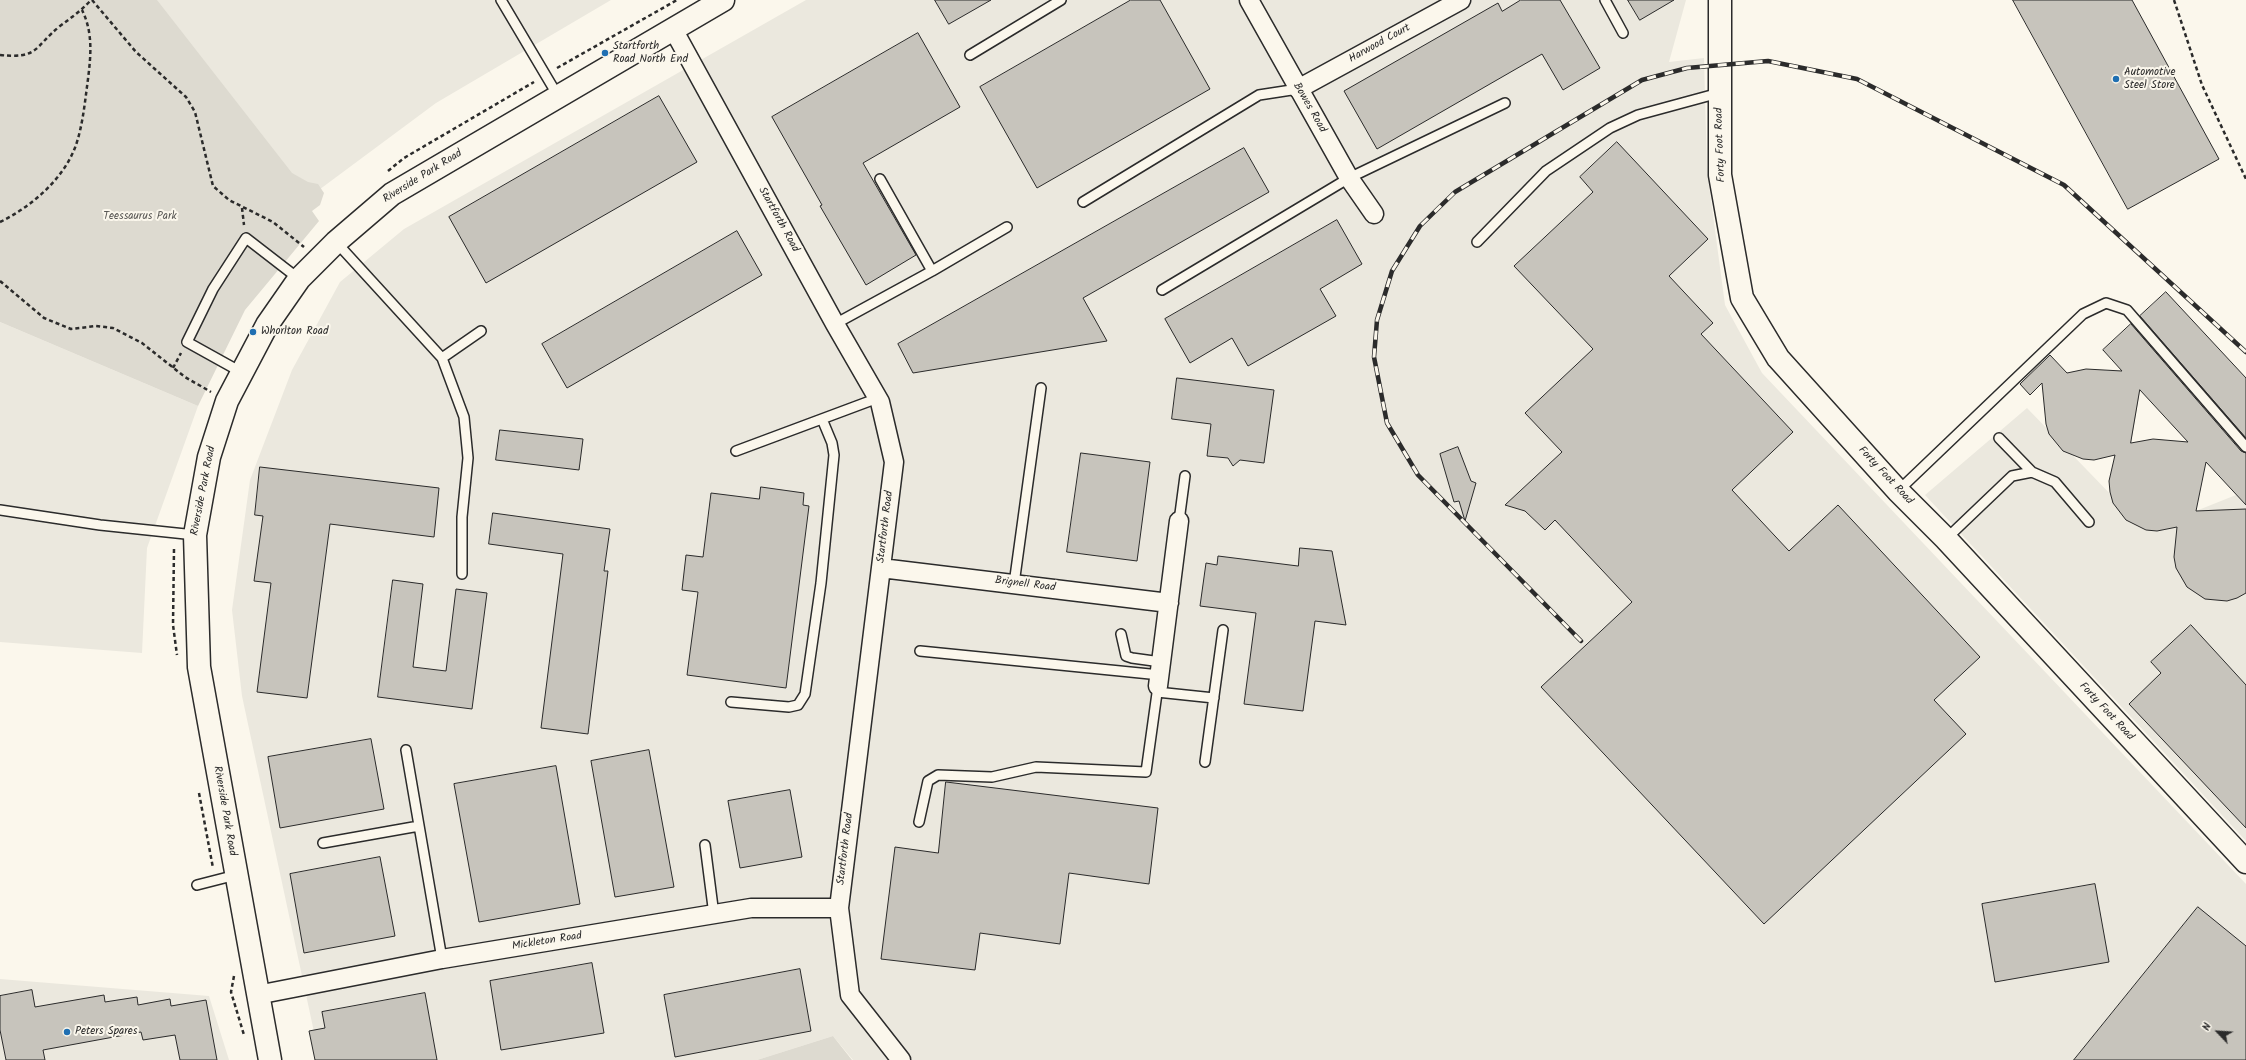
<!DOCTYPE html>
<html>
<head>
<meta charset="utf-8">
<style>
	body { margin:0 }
	#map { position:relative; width:2246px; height:1060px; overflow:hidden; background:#fbf7ec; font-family:Kalam,sans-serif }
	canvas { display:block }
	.north { position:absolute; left:2198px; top:1012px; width:40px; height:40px; -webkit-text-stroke:3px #fbf7ec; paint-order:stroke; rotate:295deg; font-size:11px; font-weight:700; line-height:16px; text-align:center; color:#2b2b2b }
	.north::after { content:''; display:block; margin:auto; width:14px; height:18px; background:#2b2b2b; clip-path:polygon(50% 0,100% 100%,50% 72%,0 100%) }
</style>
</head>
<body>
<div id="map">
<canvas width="2246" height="1060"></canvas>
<div class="north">N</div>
</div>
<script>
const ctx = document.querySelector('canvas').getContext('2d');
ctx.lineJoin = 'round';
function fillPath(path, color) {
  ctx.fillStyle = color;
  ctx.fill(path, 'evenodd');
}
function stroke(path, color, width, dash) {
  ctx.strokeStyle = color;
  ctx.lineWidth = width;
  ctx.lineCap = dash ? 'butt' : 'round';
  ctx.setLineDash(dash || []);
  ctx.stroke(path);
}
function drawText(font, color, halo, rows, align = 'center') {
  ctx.font = font + ' Kalam,sans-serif';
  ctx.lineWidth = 4;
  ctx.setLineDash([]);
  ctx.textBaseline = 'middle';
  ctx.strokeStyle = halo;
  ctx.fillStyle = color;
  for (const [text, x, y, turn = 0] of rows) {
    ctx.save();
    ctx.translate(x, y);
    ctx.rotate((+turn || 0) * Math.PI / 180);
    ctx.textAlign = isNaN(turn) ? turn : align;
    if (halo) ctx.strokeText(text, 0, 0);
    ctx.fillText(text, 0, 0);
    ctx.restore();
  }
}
fillPath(new Path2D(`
	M150,0H611L436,103L304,201Z
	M806,0H1686L1669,62L1704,58L1707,170L1725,305L1762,373L2246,884V1060H853L833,1036L757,1060H320L242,696L232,610L250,480L292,370L340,282L404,229Z
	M0,322L198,406L147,548L142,653L0,642Z
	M2027,408L2146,531L2246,491V841L1925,495Z
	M0,979L209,996L229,1060H0Z`), '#ebe8de');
fillPath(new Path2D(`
	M0,0H157L292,173L308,182L318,184L324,193L320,205L312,211L319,221L245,310L198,406L0,322Z
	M833,1036L852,1060H757Z`), '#dddad0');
const building = new Path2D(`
	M935,0H991L949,24Z
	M1131,0H1160L1210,89L1037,188L980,87Z
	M1521,0H1560L1600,68L1563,90L1542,54L1377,149L1344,91L1498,3L1502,11Z
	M1628,0H1674L1640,20Z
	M2013,0H2132L2219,159L2128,209Z
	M918,33L960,107L863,163L916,255L866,285L820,206L822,205L772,117Z
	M659,96L697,162L486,283L449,217Z
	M1617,142L1708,239L1669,276L1713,323L1701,334L1793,432L1732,490L1789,551L1838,505L1980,657L1934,700L1966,734L1764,924L1541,687L1632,602L1555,520L1545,530L1525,511L1505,505L1562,452L1525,413L1593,349L1514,266L1593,192L1580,177Z
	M1244,148L1269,192L1083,298L1107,341L913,373L898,344Z
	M1337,220L1362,264L1320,289L1336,316L1248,366L1232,338L1190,363L1165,319Z
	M737,231L762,275L567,388L542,344Z
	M2166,292L2246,378V438L2140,316Z
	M2131,324L2241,451L2246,453V505L2206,462L2196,511L2246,509V593L2237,598L2227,601L2205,599L2187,587L2176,568L2174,557L2177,527L2157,531L2146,530L2126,520L2113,503L2110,492L2109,481L2115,455L2094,460L2083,459L2063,451L2049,434L2046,424L2042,383L2030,395L2020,384L2050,355L2067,373L2086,369L2122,371L2103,350ZM2140,390L2188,442L2153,439L2131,443Z
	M1177,378L1274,390L1264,463L1240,460L1233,466L1228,458L1207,456L1211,424L1172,419Z
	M500,430L583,439L579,470L496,460Z
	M1458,447L1471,481L1476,483L1465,521L1459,501L1454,502L1440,454Z
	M1081,453L1150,462L1137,561L1067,552Z
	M260,467L439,488L434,537L330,524L307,698L257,692L271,583L254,581L263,516L255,515Z
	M761,487L804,493L803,505L809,506L786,688L687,675L698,592L682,590L686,555L703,557L711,493L759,499Z
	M493,513L610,529L604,571H608L588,734L541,728L563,554L489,544Z
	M1300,548L1332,551L1346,625L1315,621L1303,711L1244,704L1256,613L1200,606L1206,563L1217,565L1218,556L1298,566Z
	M393,580L423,584L413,667L446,671L456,589L487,593L472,709L378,697Z
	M2191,625L2246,685V828L2129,704L2161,673L2151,662Z
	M371,739L384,809L280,828L268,757Z
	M649,750L674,887L615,897L591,761Z
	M556,766L580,904L479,922L454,784Z
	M946,782L1158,808L1149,884L1069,873L1060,944L980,933L975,970L881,959L895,847L938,853Z
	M790,790L802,857L740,868L728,801Z
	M380,857L395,936L304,953L290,874Z
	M2095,884L2109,962L1995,982L1982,904Z
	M2198,907L2246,946V1060H2074Z
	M592,963L604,1033L501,1050L490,981Z
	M800,969L811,1031L675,1057L664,995Z
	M32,990L35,1007L104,995L105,1002L137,997L138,1005L170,999L171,1006L206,1000L217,1060H180L175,1035L143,1040L141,1032L43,1050L45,1060H6L0,1030V996Z
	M425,993L437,1060H315L309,1031L325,1028L322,1012Z`);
fillPath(building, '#c7c4bc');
stroke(building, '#2b2b2b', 1);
const service = new Path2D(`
	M501,0L558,96
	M1605,0L1623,33
	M970,55L1061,0
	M880,179L932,271
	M1083,202L1259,95L1298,89
	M336,242L442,358L464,417L468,458L462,517V574
	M1477,242L1546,171L1610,128L1638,115L1719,93
	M1162,290L1349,178L1505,103
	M835,324L932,271L1007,227
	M442,358L481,331
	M241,372L187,342L213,289L246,238L299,279
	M1999,438L2032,472
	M736,451L878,398
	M1898,491L2083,314L2106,303L2127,310L2246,447
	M0,510L100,525L195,535
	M1179,521L1185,476
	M1946,539L2012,476L2032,472L2055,482L2089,522
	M1014,584L1041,388
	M1121,634L1126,656L1132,658L1161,662
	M920,651L1160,675
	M1157,692L1214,698
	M731,702L789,707L798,705L805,694L821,583L834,455L832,443L822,419
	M406,750L442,959
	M1205,762L1223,630
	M919,822L928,781L938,775L992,777L1036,767L1146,772L1158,686
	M323,843L419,826
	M705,845L714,915
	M197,885L236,875`);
const minor = new Path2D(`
	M1249,0L1349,178L1374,214
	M673,29L835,324L880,402L894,462L839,908L850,995L901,1060
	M1298,89L1461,0
	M881,568L1169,603
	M1158,686L1179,521
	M257,995L442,959L751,908H839`);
const tertiary = new Path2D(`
	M1720,0V175L1742,298L1778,358L1898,491L1946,539L2246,862
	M270,1060L199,667L195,535L209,457L227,401L267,325L299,279L336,242L392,194L723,0`);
stroke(service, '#2b2b2b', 12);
stroke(minor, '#2b2b2b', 21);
stroke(tertiary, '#2b2b2b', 25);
stroke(new Path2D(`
	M92,0L136,52L186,97L195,112L213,186L229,200L273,222L304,247
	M2174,0L2202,85L2246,179
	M0,55C39,59 34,47 60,26C72,17 81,11 91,0
	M557,68L677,0
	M388,171L404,158L534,82
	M242,208L244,225
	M0,222C31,207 64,179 76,145C83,124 85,101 88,79C91,55 93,32 82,10
	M0,281L44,318L71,329L96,326L113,328L142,343L185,377L211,392
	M173,368L181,353
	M174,549L173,625L177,655
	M199,793L213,868
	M234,976L231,992L244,1035`), '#2b2b2b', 2.5, [4, 3]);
stroke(service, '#fbf7ec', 9);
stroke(minor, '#fbf7ec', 18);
stroke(tertiary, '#fbf7ec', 22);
const rail = new Path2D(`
	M1581,641L1418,475L1387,423L1374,357L1377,320L1392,271L1420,226L1455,192L1642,80L1687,68L1768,61L1857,79L2064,185L2246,352`);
stroke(rail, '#2b2b2b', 4.5);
stroke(rail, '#fbf7ec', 3, [9]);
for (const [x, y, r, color] of [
	[605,53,4,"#1f6fb2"],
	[2116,79,4,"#1f6fb2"],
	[253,332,4,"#1f6fb2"],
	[67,1032,4,"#1f6fb2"]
]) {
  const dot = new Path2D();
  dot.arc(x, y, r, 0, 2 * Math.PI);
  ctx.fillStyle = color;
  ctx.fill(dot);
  stroke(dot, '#fbf7ec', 1.5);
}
drawText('11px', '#2b2b2b', '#fbf7ec', [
	["Harwood Court",1380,44,-29],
	["Bowes Road",1309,108,60],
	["Forty Foot Road",1721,145,-92],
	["Riverside Park Road",423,177,-32],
	["Startforth Road",778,220,61],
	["Forty Foot Road",1885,476,47],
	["Riverside Park Road",204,491,-79],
	["Startforth Road",886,527,-83],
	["Brignell Road",1025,585,7],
	["Forty Foot Road",2106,712,47],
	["Riverside Park Road",224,811,80],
	["Startforth Road",846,849,-83],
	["Mickleton Road",547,942,-9]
]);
drawText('11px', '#2b2b2b', '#fbf7ec', [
	["Startforth",613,47],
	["Road North End",613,60],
	["Automotive",2124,73],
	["Steel Store",2124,86],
	["Whorlton Road",261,332],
	["Peters Spares",75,1032]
], 'left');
drawText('11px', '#585754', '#fbf7ec', [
	["Teessaurus Park",140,217]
]);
</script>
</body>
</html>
